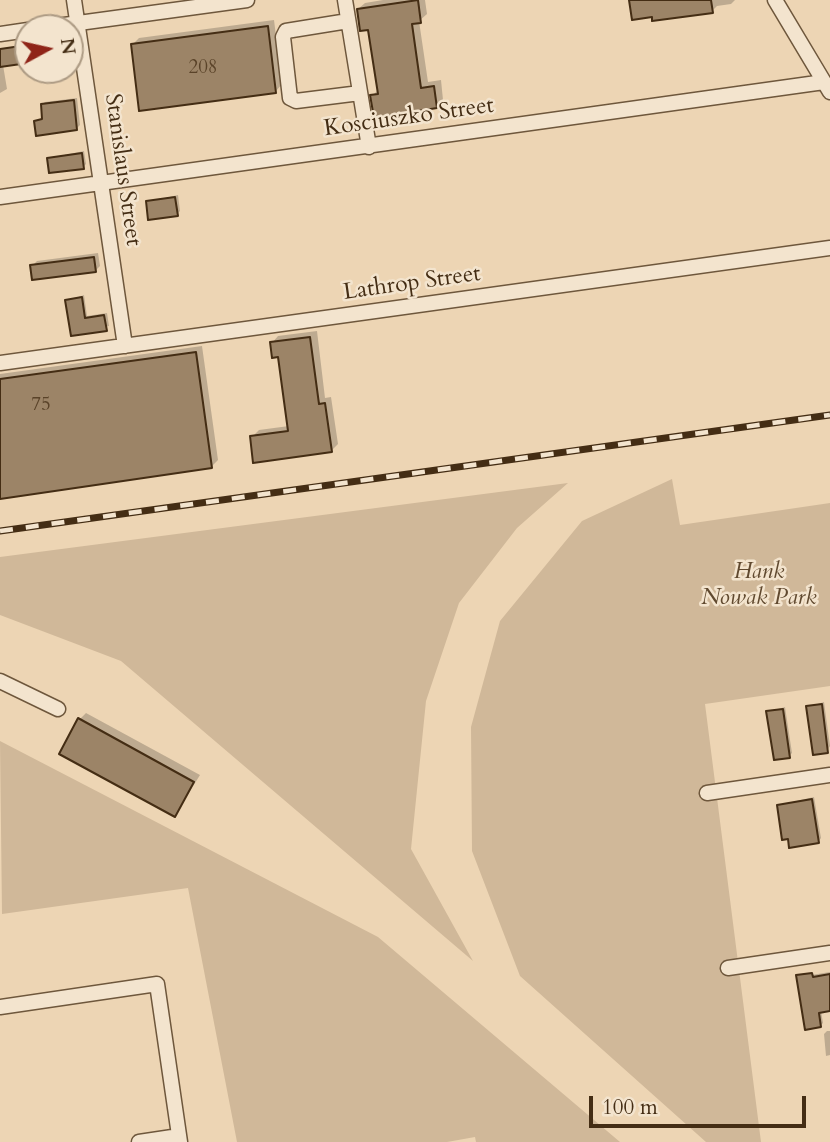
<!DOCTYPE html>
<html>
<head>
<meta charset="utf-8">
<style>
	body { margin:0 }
	#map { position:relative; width:830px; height:1142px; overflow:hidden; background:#edd5b4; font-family:Cardo,serif }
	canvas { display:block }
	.north { position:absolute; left:14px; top:14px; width:70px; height:70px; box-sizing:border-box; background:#f3e4ce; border:2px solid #ad9b84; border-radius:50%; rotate:82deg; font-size:19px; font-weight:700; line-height:28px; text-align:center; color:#442d14 }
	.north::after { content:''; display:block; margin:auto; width:24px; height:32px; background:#8f2418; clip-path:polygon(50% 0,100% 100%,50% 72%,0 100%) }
	.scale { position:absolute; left:589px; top:1096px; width:217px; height:32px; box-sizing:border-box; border:4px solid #442d14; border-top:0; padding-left:9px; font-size:21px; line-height:24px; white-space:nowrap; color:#442d14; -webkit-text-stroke:5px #f3e4ce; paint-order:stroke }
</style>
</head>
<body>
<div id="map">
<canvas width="830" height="1142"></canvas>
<div class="north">N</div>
<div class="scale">100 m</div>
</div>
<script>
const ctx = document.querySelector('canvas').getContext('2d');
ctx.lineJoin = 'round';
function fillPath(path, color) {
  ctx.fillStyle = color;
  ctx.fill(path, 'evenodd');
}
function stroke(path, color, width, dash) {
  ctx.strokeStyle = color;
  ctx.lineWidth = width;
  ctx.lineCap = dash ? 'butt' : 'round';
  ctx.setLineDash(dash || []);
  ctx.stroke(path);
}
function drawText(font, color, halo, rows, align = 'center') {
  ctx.font = font + ' Cardo,serif';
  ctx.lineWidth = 5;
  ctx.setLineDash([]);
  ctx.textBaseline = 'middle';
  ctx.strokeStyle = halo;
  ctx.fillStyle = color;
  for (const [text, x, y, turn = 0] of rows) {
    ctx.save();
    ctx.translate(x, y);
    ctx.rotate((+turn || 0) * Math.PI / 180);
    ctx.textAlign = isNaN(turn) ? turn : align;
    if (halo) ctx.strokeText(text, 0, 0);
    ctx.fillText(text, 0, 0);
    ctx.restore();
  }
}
fillPath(new Path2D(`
	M672,479L680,525L830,503V686L705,704L761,1142H706L520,976L472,851L471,727L500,621L582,521Z
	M568,483L517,528L459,603L426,701L411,849L473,961L121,661L0,615V557Z
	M0,741L378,937L620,1142H476L475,1137L447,1142H237L188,888L2,914Z`), '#d0b899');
fillPath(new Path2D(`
	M383,0H425L427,14L419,21L428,82L441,80L443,100L437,107L372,96L379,89L370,28L358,9L365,3Z
	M631,0H735L731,4L717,6L712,11L653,15Z
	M274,20L282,84L276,91L132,45L139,38Z
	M28,44V61L3,65L7,89L0,93V49Z
	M77,98L80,125L77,128L36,121L44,117L42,105L45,102Z
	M84,151L86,164L83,167L49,158Z
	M178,195L180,211L177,214L147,202Z
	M98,253L100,266L95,271L32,266L37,261Z
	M84,295L87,316L107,313L109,326L72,334L67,301Z
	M317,331L325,398L331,397L338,444L331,451L252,437L259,430L289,426L280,355L272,343L278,336Z
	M202,346L218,460L211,467L0,497V374Z
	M824,702L830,746L827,751L808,707Z
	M785,707L792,753L789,756L768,712Z
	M86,713L200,775L175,815L79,720Z
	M814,797L821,838L818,842L779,805Z
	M830,972V1009L821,1011L823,1023L820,1026L799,977Z
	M827,1031H830V1055L826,1056L824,1034Z`), '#0003');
const building = new Path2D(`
	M418,0L421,23L412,24L421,88L434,86L437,108L374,118L370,95L378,94L368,30L360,31L357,9Z
	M629,0H711L713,13L652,21V17L632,20Z
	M268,26L276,93L139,111L131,44Z
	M28,45V63L0,67V49Z
	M74,100L77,130L36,136L34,121L42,119L41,104Z
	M82,153L84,169L49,173L47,158Z
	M175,197L178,216L148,220L146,201Z
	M94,257L96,272L32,280L30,265Z
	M82,297L85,318L104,315L107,331L71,336L65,300Z
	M310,337L319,404L325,403L332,452L253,463L250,436L288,431L278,357L272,358L270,342Z
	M196,352L212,468L0,499V379Z
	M822,704L828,753L813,755L806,706Z
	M783,709L790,758L774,760L766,711Z
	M78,718L194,782L175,817L59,754Z
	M812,799L819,843L789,848L788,839L782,840L777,805Z
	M812,973L813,977L830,974V1011L819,1013L821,1027L805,1030L796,975Z`);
fillPath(building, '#9c8467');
stroke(building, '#442d14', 2);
const minor = new Path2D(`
	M74,0L125,346
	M345,0L369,147
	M775,0L830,92
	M348,21L286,31L283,37L290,98L296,101L360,93
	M42,28L247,0
	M0,34L28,30
	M0,197L824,82
	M0,363L830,248
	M0,681L58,709
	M707,793L830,775
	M728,968L830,953
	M0,1007L157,984L180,1142
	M139,1142L179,1136`);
stroke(minor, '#6e573c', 17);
stroke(minor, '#f3e4ce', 14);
const rail = new Path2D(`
	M0,531L830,415`);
stroke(rail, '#442d14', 7);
stroke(rail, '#f3e4ce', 4.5, [13]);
drawText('19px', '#5a4329', null, [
	["208",203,69],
	["75",41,406]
]);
drawText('23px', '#442d14', '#f3e4ce', [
	["Kosciuszko Street",409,118,-8],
	["Stanislaus Street",122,170,82],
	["Lathrop Street",412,284,-8]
]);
drawText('italic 23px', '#60492f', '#f3e4ce', [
	["Hank",759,573],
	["Nowak Park",759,599]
]);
</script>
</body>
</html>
